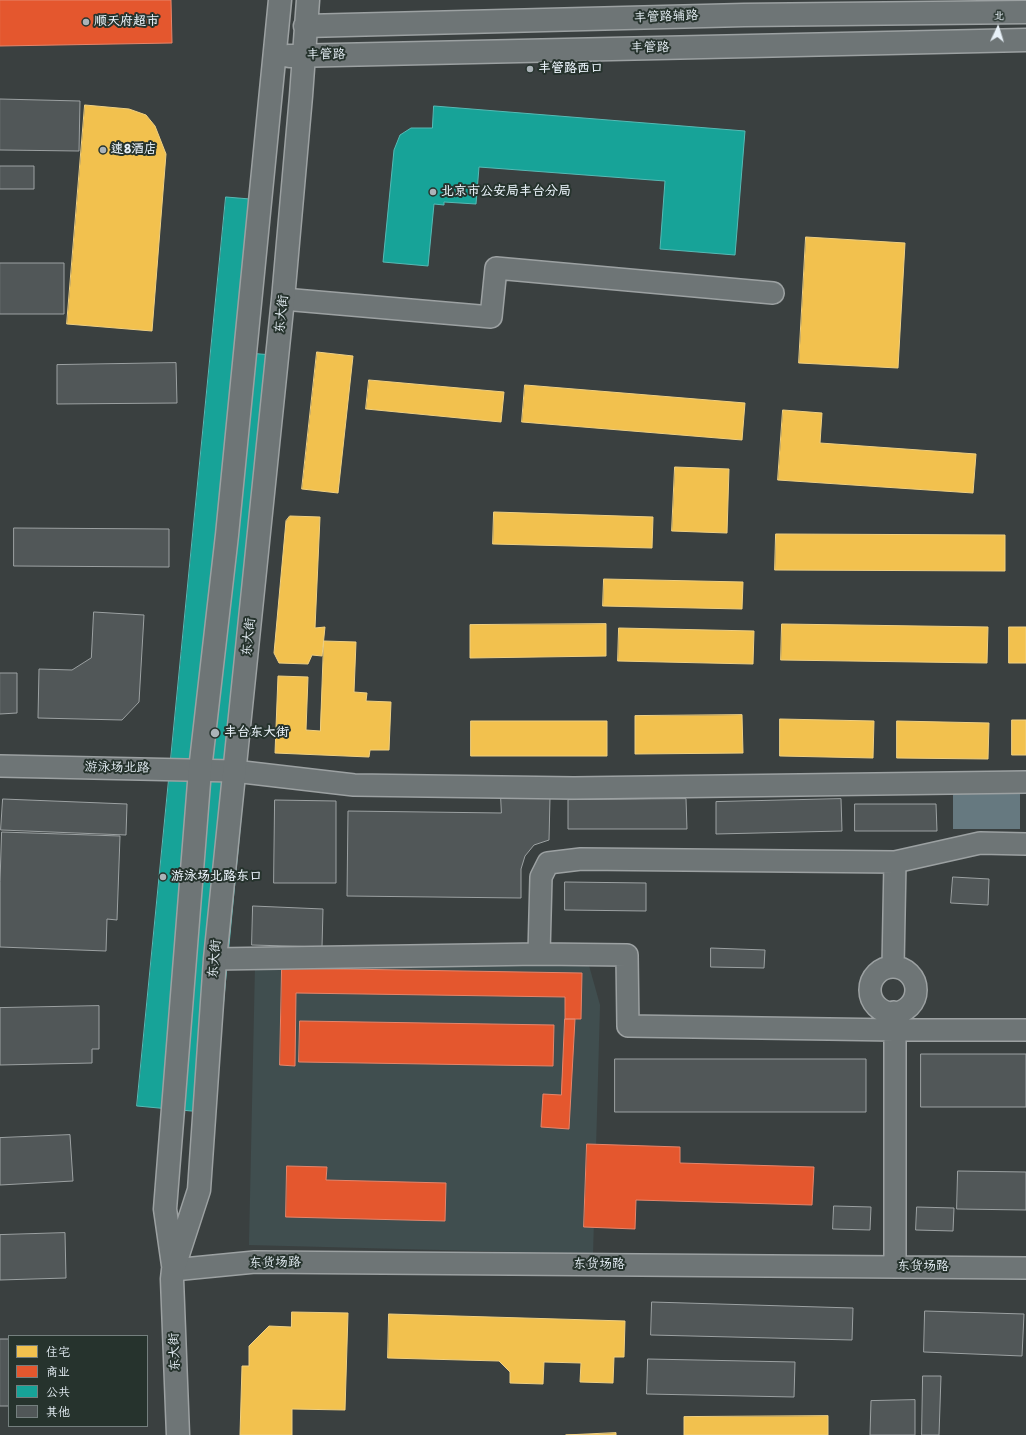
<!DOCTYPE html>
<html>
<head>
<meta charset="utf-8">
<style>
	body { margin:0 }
	#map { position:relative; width:1026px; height:1435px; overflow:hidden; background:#3a4040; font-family:Itim,"LXGW WenKai TC",sans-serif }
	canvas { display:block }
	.legend { position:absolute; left:8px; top:1335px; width:140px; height:92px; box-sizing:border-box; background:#26332d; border:1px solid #747f7e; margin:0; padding:5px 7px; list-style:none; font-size:12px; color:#e8f1f8 }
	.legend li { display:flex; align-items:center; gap:8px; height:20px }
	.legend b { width:20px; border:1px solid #747f7e }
	.north { position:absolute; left:978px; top:8px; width:40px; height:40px; -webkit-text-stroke:3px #26332d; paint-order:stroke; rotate:4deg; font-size:11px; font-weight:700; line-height:16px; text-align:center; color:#e8f1f8 }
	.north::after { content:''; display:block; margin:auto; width:14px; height:18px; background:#e8f1f8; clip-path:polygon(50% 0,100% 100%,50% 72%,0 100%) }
</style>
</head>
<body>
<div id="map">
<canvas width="1026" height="1435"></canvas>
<ul class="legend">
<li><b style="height:11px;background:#f2c14e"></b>住宅</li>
<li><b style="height:11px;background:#e4572e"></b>商业</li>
<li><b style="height:11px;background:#17a398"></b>公共</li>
<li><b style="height:11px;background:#515758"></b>其他</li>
</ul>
<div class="north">北</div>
</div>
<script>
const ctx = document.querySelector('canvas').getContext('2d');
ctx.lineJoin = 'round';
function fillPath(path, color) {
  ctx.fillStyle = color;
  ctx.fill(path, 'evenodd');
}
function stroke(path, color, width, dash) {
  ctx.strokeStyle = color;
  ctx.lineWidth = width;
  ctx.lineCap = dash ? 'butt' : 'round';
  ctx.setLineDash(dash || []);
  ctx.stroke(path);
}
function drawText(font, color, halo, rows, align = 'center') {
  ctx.font = font + ' Itim,"LXGW WenKai TC",sans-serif';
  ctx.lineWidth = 4;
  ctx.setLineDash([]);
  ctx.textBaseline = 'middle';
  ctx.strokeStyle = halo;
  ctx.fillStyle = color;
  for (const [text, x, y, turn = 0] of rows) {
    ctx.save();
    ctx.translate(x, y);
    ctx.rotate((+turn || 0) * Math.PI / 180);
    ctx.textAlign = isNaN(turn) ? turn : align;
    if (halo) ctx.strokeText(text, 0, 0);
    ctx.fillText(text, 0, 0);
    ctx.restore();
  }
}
fillPath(new Path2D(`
	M588,962L600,1005L593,1254L249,1245L255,967Z`), '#404e4f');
fillPath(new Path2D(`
	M953,787H1020V829H953Z`), '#667980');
const homes = new Path2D(`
	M85,105L129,109L146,115L155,126L166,154L152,331L67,324Z
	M806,237L905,243L898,368L799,363Z
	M317,352L353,356L338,493L302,489Z
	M369,380L504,392L501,422L366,409Z
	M525,385L745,403L742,440L522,422Z
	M783,410L822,413L820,443L976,454L973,493L778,480Z
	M675,467L729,469L727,533L672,531Z
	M494,512L653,517L652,548L493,544Z
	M290,516L320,517L315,628L325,627L322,656L312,655L308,664L279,663L274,653L286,521Z
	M776,534L1005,535V571L775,570Z
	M604,579L743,582L742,609L603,606Z
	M606,624V656L470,658V625Z
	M782,624L988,627L987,663L781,660Z
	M1009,627H1026V663H1009Z
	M619,628L754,631L753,664L618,661Z
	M324,641L356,642L354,692L367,693L366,701L391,702L389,750H370L369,757L275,753L278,676L308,677L306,730L320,731Z
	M742,715L743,753L635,754V716Z
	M780,719L874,721L873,758L780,756Z
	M1012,720H1026V755H1012Z
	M471,721H607V756H471Z
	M897,721L989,723L988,759L897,758Z
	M292,1312L348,1313L345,1410L292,1409V1435H240L242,1366H249V1346L269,1326L291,1327Z
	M389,1314L625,1321L624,1357H614L613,1383L580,1382L581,1363L544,1362L543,1384L510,1383V1372L499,1361L388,1358Z
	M828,1416V1435H684V1417Z
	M616,1433V1435H566Z`);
fillPath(homes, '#f2c14e');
stroke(homes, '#efcf81', 1);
const shops = new Path2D(`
	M0,0H171L172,43L0,46Z
	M282,968L582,973L581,1019H565V997L296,993L295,1066L280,1065Z
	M565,1019H575L569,1129L541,1127L543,1094L561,1095Z
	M300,1021L554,1025L553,1066L299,1062Z
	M587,1144L680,1147V1163L814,1167L812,1205L636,1200L635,1229L584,1227Z
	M287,1166L327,1167L326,1180L446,1183L445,1221L286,1217Z`);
fillPath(shops, '#e4572e');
stroke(shops, '#e5856b', 1);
const public = new Path2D(`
	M434,106L745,131L735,255L660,249L665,181L479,167L476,204L444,202V205L434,204L428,266L383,262L394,150L400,135L411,128H432Z
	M226,197L262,200L248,353L285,356L213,1113L137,1106Z`);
fillPath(public, '#17a398');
stroke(public, '#56bab5', 1);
const building = new Path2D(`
	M0,99L80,101L79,151L0,150Z
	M0,166H34V189H0Z
	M0,263H64V314H0Z
	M176,363L177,403L57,404V365Z
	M14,528L169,529V567L14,566Z
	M94,612L144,615L139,702L122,720L38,718L39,669L72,670L91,658Z
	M0,673H17V713L0,714Z
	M501,797L550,798L549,840L534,845L525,856L521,869V898L347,896L348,811L501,813Z
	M3,799L127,804L126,835L1,830Z
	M686,799L687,829H568V800Z
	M841,799L842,831L716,834V802Z
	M275,800L336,801V883H274Z
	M855,804H936L937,831H855Z
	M2,832L120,836L117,920L107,919L106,951L0,947V882Z
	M953,877L989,879L988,905L951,903Z
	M565,882L646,883V911L565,910Z
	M253,906L323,909L322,947L252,945Z
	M711,948L765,950L764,968L711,967Z
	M99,1006V1049H92V1063L0,1065V1008Z
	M921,1054H1026V1107H921Z
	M615,1059H866V1112H615Z
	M70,1135L73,1181L0,1185V1138Z
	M958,1171L1026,1172V1210L957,1209Z
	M834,1206L871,1207L870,1230L833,1229Z
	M917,1207L954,1208L953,1231L916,1230Z
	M65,1233L66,1278L0,1280V1235Z
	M652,1302L853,1308L852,1340L651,1335Z
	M925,1311L1024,1314L1022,1356L924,1352Z
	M0,1339H9V1406H0Z
	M648,1359L795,1362L794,1397L647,1394Z
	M923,1376H941L939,1435H922Z
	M915,1400V1435H870L871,1401Z`);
fillPath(building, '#515758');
stroke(building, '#9ca1a2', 1);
const street = new Path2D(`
	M283,299L491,317L496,268L773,293
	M0,766L234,771L354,785L574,788L1026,782
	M539,954L627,955L628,1026L895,1030V1267
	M215,959L539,954L541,877L548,863L581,859L895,862L980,843L1026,844
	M893,967L895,862
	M870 990a23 23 0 1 1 46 0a23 23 0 1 1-46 0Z
	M894,1012L895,1030H1026
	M173,1270L255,1262L1026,1268`);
const secondary = new Path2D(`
	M305,26L744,15L1026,12
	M289,56L1026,40
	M173,1265L165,1209L200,770L227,535L280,0
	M178,1435L172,1279L173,1270L199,1190L215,959L283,299L301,96L308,0`);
stroke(street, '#9ca1a2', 24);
stroke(secondary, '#9ca1a2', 25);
stroke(street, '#6e7576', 21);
stroke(secondary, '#6e7576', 22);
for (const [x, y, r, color] of [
	[86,22,4,"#abb3b8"],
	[530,69,4,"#abb3b8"],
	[103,150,4,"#abb3b8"],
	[433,192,4,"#abb3b8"],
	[215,733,5,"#abb3b8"],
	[163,877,4,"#abb3b8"]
]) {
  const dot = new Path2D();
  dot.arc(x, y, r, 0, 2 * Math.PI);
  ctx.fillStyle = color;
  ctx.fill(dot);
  stroke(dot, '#26332d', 1.5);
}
drawText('13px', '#e8f1f8', '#26332d', [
	["丰管路辅路",666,17,-2],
	["丰管路",650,48,-1],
	["丰管路",326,55,-1],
	["东大街",282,314,-84],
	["东大街",249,637,-84],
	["游泳场北路",117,768,1],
	["东大街",215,959,-85],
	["东货场路",275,1263,-1],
	["东货场路",599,1265],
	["东货场路",923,1267],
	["东大街",175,1352,-92]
]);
drawText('bold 13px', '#e8f1f8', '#26332d', [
	["顺天府超市",94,22],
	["丰管路西口",538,69],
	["速8酒店",111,150],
	["北京市公安局丰台分局",441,192],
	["丰台东大街",224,733],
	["游泳场北路东口",171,877]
], 'left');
</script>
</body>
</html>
